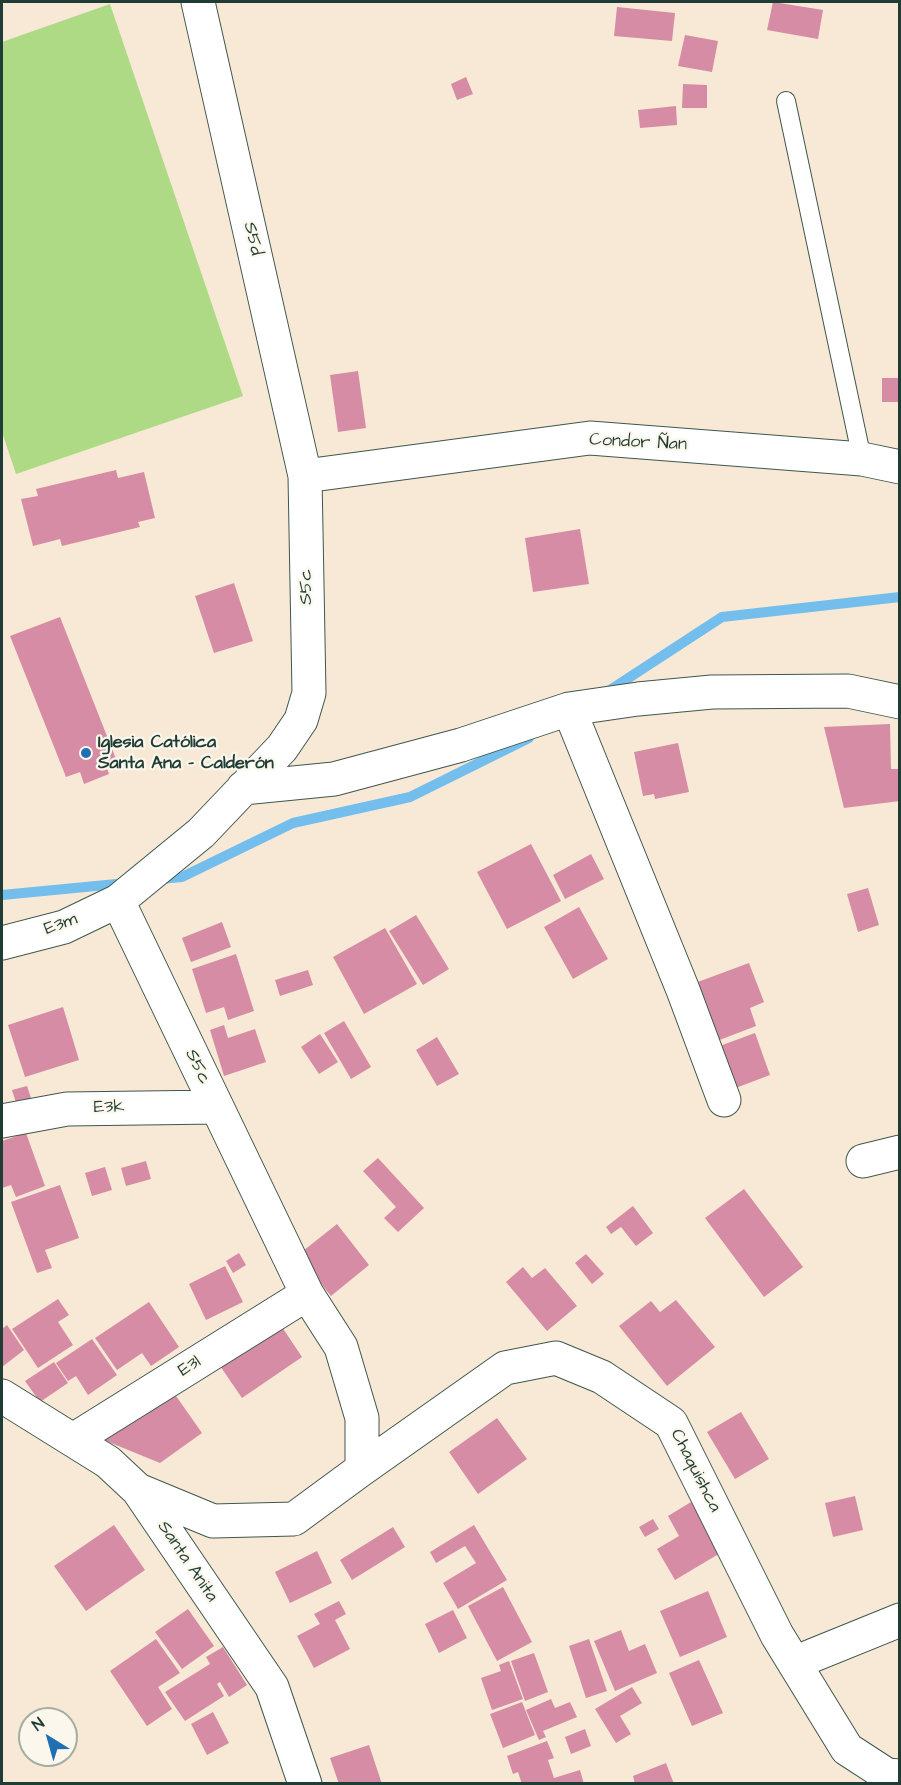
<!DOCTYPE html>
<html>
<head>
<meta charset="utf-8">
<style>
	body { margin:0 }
	#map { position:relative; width:901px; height:1785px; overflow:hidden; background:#f7e9d5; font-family:"Architects Daughter",sans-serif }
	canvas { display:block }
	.frame { position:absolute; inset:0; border:3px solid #1f3d34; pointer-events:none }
	.north { position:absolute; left:18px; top:1707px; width:60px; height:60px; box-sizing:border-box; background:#fbf7ec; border:2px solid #a3ada2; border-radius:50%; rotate:323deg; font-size:16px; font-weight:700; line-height:24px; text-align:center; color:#1f3d34 }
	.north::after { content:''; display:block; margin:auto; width:21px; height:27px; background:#1f6fb2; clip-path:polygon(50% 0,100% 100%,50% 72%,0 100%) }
</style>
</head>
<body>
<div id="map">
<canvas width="901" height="1785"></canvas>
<div class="frame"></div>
<div class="north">N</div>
</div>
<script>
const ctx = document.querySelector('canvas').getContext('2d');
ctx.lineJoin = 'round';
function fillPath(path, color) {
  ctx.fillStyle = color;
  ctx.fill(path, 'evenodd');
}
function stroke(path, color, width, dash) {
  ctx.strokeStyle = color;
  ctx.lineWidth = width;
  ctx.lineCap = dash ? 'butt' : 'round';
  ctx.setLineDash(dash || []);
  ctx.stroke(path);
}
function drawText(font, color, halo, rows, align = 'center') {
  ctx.font = font + ' "Architects Daughter",sans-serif';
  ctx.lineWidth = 4.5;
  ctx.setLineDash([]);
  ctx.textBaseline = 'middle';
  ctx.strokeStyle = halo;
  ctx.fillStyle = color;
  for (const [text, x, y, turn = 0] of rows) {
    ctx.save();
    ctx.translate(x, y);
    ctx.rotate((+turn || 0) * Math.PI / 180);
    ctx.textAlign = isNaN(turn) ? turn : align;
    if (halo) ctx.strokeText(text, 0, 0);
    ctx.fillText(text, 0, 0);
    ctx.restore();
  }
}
fillPath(new Path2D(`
	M110,4L243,396L16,474L2,432V42Z`), '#aeda86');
stroke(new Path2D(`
	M607,692L722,617L900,597
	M160,879L182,877L293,823L410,797L529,738
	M2,895L127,883`), '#73beed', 10);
fillPath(new Path2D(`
	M773,2L823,10L818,39L767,30Z
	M617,7L675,13L672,41L614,36Z
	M685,35L718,41L712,72L678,66Z
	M466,77L473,94L457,100L451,84Z
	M683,84L707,85V108H682Z
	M676,106L677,125L640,128L638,110Z
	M358,371L366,428L338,432L330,375Z
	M882,378H900V402H882Z
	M116,470L118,478L144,472L155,518L138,522L140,527L62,546L60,539L33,546L21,499L38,496L36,489Z
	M580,529L589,584L533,592L525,538Z
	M234,583L253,641L214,653L195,596Z
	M60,617L116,759L105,763L109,774L84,784L80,772L66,777L10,636Z
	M890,724L891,769H900V801L844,808L824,727Z
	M678,743L689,792L655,799L654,794L643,796L634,752Z
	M531,844L561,901L507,929L477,872Z
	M591,854L604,879L565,899L553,875Z
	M868,888L879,925L858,932L847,894Z
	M579,907L608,959L573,979L544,927Z
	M416,915L449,969L423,985L389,931Z
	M222,922L231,947L191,962L182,938Z
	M385,928L417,984L364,1014L333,957Z
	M236,954L254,1011L228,1020L224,1007L206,1013L192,969Z
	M749,963L764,1002L750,1008L756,1026L717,1041L695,983Z
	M308,970L313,985L280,996L275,980Z
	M63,1007L79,1060L25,1077L8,1025Z
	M344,1021L371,1067L351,1079L324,1033Z
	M224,1025L228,1038L255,1029L266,1062L224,1076L210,1030Z
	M755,1033L770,1075L733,1089L717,1047Z
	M320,1034L338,1062L319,1074L301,1047Z
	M437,1037L459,1074L437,1086L416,1050Z
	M27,1086L35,1110L20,1115L12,1090Z
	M26,1133L45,1186L16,1197L11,1185L2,1188V1141Z
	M378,1158L424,1208L398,1232L384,1218L396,1207L363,1171Z
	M146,1161L151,1179L126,1186L121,1168Z
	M105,1167L112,1190L92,1196L85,1173Z
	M60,1185L79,1238L45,1250L52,1268L37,1273L11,1202Z
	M744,1189L803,1267L764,1297L705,1218Z
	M633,1206L653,1233L636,1246L621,1227L611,1234L606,1227Z
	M337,1224L369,1265L331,1296L298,1255Z
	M239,1253L246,1265L233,1273L226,1261Z
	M586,1254L604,1274L592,1284L575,1263Z
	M225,1266L243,1302L206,1320L189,1284Z
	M523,1267L532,1278L545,1268L577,1306L547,1331L506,1282Z
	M58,1299L69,1315L58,1322L73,1345L38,1368L12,1329Z
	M676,1300L715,1347L667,1386L619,1326L651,1301L660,1312Z
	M149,1302L179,1347L151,1366L142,1353L117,1370L95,1338Z
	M278,1321L302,1357L242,1398L218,1363Z
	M7,1325L24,1350L2,1367V1329Z
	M92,1339L117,1375L88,1395L76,1376L68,1381L56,1363Z
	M54,1362L68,1383L40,1402L25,1381Z
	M169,1386L202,1433L160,1463L94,1436Z
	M741,1412L769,1459L735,1479L707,1432Z
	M497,1418L527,1459L478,1494L449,1452Z
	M855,1496L863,1530L833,1537L825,1503Z
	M691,1502L722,1552L675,1580L657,1549L679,1536L668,1516Z
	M653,1519L659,1529L645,1537L639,1527Z
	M114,1525L145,1570L86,1611L54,1566Z
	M474,1525L507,1580L458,1609L443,1583L476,1563L465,1546L436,1563L430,1552Z
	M393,1527L405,1547L352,1580L340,1560Z
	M317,1551L332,1583L290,1603L275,1572Z
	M503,1587L532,1642L497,1661L468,1606Z
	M708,1591L727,1637L680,1657L660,1611Z
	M339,1601L346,1614L335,1620L350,1649L314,1668L297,1636L320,1624L314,1614Z
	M188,1609L214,1646L182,1669L155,1632Z
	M453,1610L467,1638L439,1653L425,1624Z
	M621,1630L629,1651L645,1644L657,1673L615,1691L594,1641Z
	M156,1639L180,1673L158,1687L172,1709L147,1726L110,1671Z
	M589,1639L607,1691L586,1698L569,1646Z
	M223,1647L247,1685L229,1697L220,1682L217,1684L224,1696L185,1721L165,1692L210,1664L206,1657Z
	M534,1653L548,1692L525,1701L511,1661Z
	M699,1660L723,1713L692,1726L669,1673Z
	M509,1661L523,1699L492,1710L481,1678L501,1671L499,1665Z
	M632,1687L642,1703L620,1716L631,1734L616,1743L595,1709Z
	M551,1699L555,1708L570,1702L577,1717L543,1731L546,1737L539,1740L526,1710Z
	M522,1702L535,1735L503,1748L490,1714Z
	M213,1712L229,1743L207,1755L191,1724Z
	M585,1729L591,1746L571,1754L565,1737Z
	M547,1741L554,1758L548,1760L554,1778L580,1770L584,1784H522L518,1772L513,1774L507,1756Z
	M369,1745L382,1784H339L330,1758Z
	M666,1763L674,1784H635L633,1776Z`), '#d68ca4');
const lane = new Path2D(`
	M786,101L862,459`);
const street = new Path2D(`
	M305,476L590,438L862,459L900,467
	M569,709L683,990L724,1100
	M243,788L334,779L461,745L569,709L638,699L712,692L848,691L900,702
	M2,943L64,927L118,901
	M2,1121L67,1109L217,1107
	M863,1161L900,1152
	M2,1396L108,1462L138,1490L272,1687L305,1784
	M73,1440L307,1294
	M362,1469L505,1368L556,1358L602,1377L671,1423L777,1635L847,1749L887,1775L900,1776
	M138,1490L213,1521L294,1519L362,1469V1418L341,1347L307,1294L118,901L201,833L282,748L301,720L309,693L305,476L198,2
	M794,1663L900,1620`);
stroke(lane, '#3f574c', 20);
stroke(street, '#3f574c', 35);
stroke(lane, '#fff', 18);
stroke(street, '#fff', 33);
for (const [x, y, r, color] of [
	[86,753,6,"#1f6fb2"]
]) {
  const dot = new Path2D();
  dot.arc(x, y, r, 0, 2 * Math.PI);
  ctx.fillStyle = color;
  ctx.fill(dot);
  stroke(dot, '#fbf7ec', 2);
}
drawText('18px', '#1f3d34', '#fbf7ec', [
	["S5d",252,239,77],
	["Condor Ñan",638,443,3],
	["S5c",307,587,-91],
	["E3m",61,925,-20],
	["S5c",197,1067,64],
	["E3k",109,1108,-1],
	["E3l",190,1367,-32],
	["Chaquishca",695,1471,63],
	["Santa Anita",187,1562,56]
]);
drawText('bold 18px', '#1f3d34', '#fbf7ec', [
	["Iglesia Católica",98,743],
	["Santa Ana - Calderón",98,764]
], 'left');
</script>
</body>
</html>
